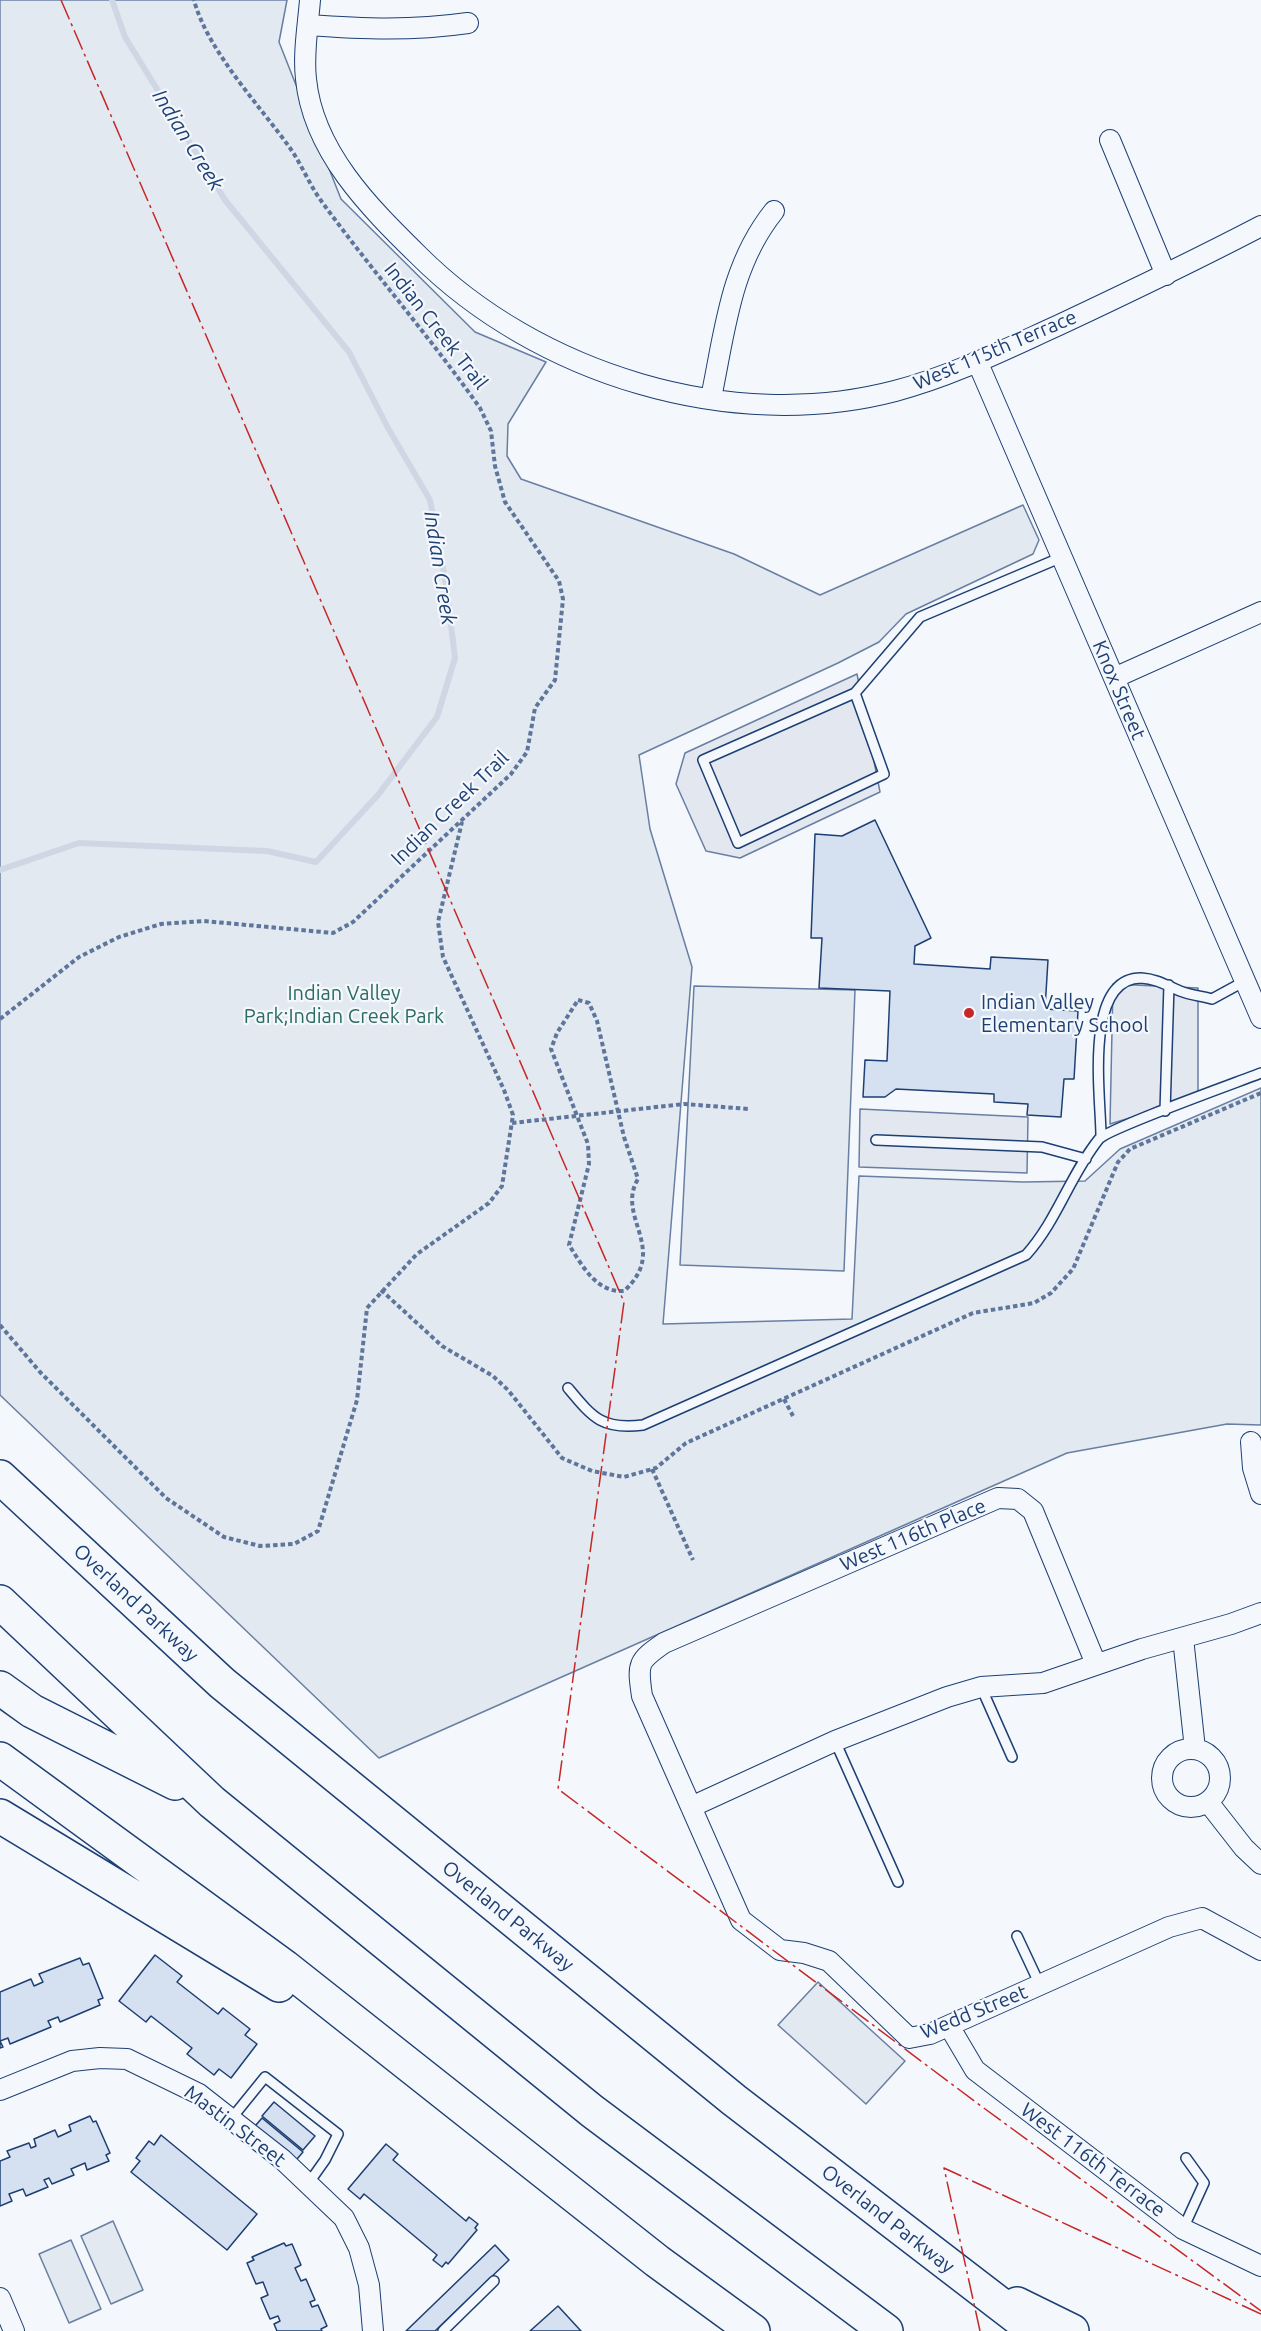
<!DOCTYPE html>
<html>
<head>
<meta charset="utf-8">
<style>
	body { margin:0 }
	canvas { display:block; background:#f4f7fb }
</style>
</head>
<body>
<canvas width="1261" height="2331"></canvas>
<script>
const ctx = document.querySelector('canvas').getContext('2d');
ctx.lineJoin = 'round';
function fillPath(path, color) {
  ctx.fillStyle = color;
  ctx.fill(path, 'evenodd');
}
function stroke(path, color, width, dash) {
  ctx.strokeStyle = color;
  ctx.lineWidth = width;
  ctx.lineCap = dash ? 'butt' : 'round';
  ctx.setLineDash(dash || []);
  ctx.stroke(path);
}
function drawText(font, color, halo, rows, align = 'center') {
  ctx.font = font + ' Ubuntu,sans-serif';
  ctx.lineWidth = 4.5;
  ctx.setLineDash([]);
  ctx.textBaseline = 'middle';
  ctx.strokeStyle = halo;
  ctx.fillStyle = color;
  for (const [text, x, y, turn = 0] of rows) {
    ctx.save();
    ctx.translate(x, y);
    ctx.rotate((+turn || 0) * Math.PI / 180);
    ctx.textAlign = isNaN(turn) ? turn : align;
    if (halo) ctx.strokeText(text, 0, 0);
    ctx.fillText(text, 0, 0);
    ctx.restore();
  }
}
const green = new Path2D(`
	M0,0H287L279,42L341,199L475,332L546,362L508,424L507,456L521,479L734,554L820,595L1023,505L1039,540L1033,554L906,614L879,642L838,663L639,755L650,829L692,967L663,1324L852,1319L859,1176L1023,1182L1085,1181L1120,1149L1261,1088V1425L1227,1424L1067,1453L379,1758L0,1395Z
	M694,986L855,990L844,1271L680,1265Z
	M818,1982L905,2061L866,2104L778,2025Z
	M113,2221L143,2290L111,2304L81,2236Z
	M71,2240L101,2309L69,2323L39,2254Z`);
fillPath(green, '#e3e9f0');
stroke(green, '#687fa3', 1.5);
const parking = new Path2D(`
	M857,674L880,792L740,858L706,851L676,784L685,753Z
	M1113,984L1198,988V1097L1110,1124Z
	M860,1109L1028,1117L1027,1173L859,1167Z`);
fillPath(parking, '#e3e8f0');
stroke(parking, '#687fa3', 1.5);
stroke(new Path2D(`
	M0,870L79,843L267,851L316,862L378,795L437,717L455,658L446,584L430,500L388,428L349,352L225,200L125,37L112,0`), '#cfd7e4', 6);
const building = new Path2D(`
	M875,820L931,938L915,946L914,964L990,969L991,957L1048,960L1045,1009L1078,1011L1074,1079H1064L1061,1117L1027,1115L1028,1104L994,1102V1094L896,1089L885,1097H863L865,1060L887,1061L890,991L819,988L822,938H811L815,834L842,836Z
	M155,1955L182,1976L177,1982L218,2014L223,2008L250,2029L245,2035L257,2044L231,2078L219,2069L214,2075L187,2054L192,2048L151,2016L146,2022L119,2001Z
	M80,1958L83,1965L89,1963L103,1998L98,2000L100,2005L60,2022L58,2017L48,2021L51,2027L10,2044L8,2038L0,2041L3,2047L0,2048V1992L31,1979L34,1986L43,1982L39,1974Z
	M274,2102L315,2136L303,2150L262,2116Z
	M90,2116L93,2122L96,2121L110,2153L106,2155L109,2161L87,2170L85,2163L71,2169L74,2175L52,2184L49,2178L44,2180L48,2187L26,2196L23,2189L9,2194L12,2201L0,2206V2161L10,2157L7,2151L29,2143L31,2148L36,2146L34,2139L55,2130L58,2137L71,2131L69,2125Z
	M262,2118L303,2152L291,2166L250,2132Z
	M161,2135L257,2214L227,2250L131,2172L140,2161L136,2158L149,2141L154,2145Z
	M386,2144L398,2154L393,2160L466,2221L469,2217L478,2224L475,2228L477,2230L448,2264L446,2262L442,2267L433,2260L437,2255L364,2194L360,2199L348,2189Z
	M284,2243L286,2246L292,2244L301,2265L295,2268L301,2281L306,2279L315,2300L310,2302L312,2307L318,2305L327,2326L321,2329L322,2331H277L274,2324L280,2321L278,2316L270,2319L261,2298L268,2295L263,2282L256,2284L247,2263L254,2260L252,2257Z
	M495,2245L509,2260L435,2331H406Z
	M558,2306L581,2331H530Z`);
fillPath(building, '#d5e0f0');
stroke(building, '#1d3f73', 1.5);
const service = new Path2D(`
	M855,693L884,774L738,843L703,760L855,693L920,617L1062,557
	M1165,1111L1169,985
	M1101,1136C1101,1098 1083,978 1141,978C1157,979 1166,985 1180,991C1190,995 1201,996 1212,999L1245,981
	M876,1140L1042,1147L1086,1159
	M568,1388C593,1418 602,1430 643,1425L1026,1255C1057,1221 1070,1175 1099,1139C1109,1128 1238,1082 1261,1073
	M981,1687L1012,1757
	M835,1741L898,1882
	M1017,1936L1040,1985
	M231,2119L265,2077L338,2134L325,2160L308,2184
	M1183,2229L1204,2183L1186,2158
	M443,2331L494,2281`);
const minor = new Path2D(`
	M310,0C308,25 303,54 306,79C313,151 369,207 418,255C537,374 731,434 895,391C952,376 1006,349 1059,325C1127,293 1194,261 1261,226
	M308,25C363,29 412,31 468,23
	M1110,140L1166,275
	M977,361L1261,1018
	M711,398C725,331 730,266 774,211
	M1114,678L1261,612
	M1251,1442L1253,1468L1261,1494
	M1183,1638L1195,1749
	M1096,1664L1033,1511L1018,1499L998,1498L664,1643C638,1661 637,1663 642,1696L741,1920L780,1950L804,1953L829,1961L909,2038L930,2034L1169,1927L1202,1918L1261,1950
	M1162 1778a29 29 0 1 1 58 0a29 29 0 1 1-58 0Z
	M1208,1802L1244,1848L1261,1864
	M691,1807L835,1741L947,1697L981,1687L1043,1683L1142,1649L1231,1624L1261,1613
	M949,2026L975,2070L1183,2229L1261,2266
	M0,2090L72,2061L100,2058L127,2059L199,2094L282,2159L344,2218L359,2248L369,2285L373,2331
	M0,2298L14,2331`);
const motorway = new Path2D(`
	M0,1477L222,1683L734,2100L1035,2331
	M0,1602L212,1802L592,2111L886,2331
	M0,1688L32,1711L175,1783
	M0,1759L285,1967L657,2261L753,2331
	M0,1816L279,1985
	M1017,2304L1072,2331`);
stroke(service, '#1d3f73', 12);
stroke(minor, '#1d3f73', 22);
stroke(motorway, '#1d3f73', 36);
stroke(new Path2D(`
	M578,1000L589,1003L597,1021L624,1137L638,1179C615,1217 670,1249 624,1291C596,1293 582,1265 569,1245L589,1164L588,1144L551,1049L557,1033Z
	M0,1019L79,957L119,937L161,924L204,921L333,933L353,922L511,774L527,752L535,708L555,680L563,599L559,581L505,502L495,466L491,431L480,408C430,337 373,272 322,202C310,186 302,165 290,148C260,106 207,50 194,0
	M512,1123L684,1104L749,1109
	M381,1290L442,1346L493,1376L508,1390L562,1458L592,1471L624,1477L656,1468L686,1443L973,1313L1034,1303L1051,1293L1073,1269L1118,1162L1130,1149L1261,1093
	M0,1325L40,1372L166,1498L224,1537L260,1546L294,1544L318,1531L357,1400L367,1308L417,1254L489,1203L502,1186L513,1115L504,1090L443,957L438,922L462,822
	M784,1399L793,1416
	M652,1469L693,1560`), '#5e769c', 4, [4.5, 3]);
stroke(service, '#f4f7fb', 9);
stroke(minor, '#f4f7fb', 20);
stroke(motorway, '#f4f7fb', 33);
stroke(new Path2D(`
	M61,0L624,1302L558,1789L977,2103L1261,2311
	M980,2331L944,2168L1261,2314`), '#c62828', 1.5, [21, 4.5, 3, 4.5]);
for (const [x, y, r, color] of [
	[969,1013,6,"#c62828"]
]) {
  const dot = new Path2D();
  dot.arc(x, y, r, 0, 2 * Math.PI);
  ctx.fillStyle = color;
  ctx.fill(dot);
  stroke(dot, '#f4f7fb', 2);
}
drawText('20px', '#1d3f73', '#f4f7fb', [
	["Indian Creek Trail",436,326,52],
	["West 115th Terrace",995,350,-23],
	["Knox Street",1119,690,67],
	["Indian Creek Trail",450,808,-44],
	["West 116th Place",913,1535,-23],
	["Overland Parkway",136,1603,43],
	["Overland Parkway",508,1916,39],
	["Wedd Street",974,2012,-22],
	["Mastin Street",235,2126,37],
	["West 116th Terrace",1093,2160,37],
	["Overland Parkway",888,2219,38]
]);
drawText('20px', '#2c6c60', '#f4f7fb', [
	["Indian Valley",344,993],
	["Park;Indian Creek Park",344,1016]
]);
drawText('20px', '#1d3f73', '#f4f7fb', [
	["Indian Valley",981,1002],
	["Elementary School",981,1025]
], 'left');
drawText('italic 21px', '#1d3f73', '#f4f7fb', [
	["Indian Creek",188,140,58],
	["Indian Creek",440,568,81]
]);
</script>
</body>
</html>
